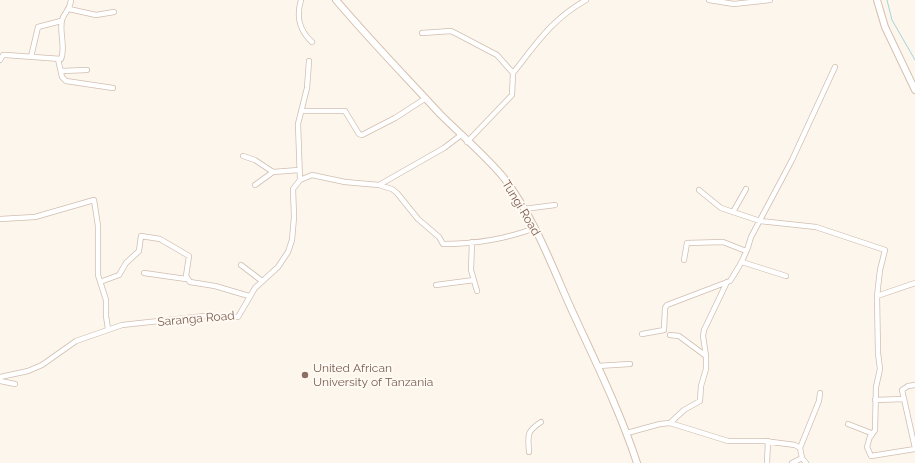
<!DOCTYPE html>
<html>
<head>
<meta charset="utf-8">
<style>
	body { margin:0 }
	canvas { display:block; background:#fdf6ec }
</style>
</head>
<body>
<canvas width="915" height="463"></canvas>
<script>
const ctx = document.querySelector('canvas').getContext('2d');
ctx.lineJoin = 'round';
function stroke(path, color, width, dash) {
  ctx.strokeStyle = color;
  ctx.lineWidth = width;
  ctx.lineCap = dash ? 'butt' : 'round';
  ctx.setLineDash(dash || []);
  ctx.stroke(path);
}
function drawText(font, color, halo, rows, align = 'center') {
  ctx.font = font + ' Raleway,sans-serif';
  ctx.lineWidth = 4;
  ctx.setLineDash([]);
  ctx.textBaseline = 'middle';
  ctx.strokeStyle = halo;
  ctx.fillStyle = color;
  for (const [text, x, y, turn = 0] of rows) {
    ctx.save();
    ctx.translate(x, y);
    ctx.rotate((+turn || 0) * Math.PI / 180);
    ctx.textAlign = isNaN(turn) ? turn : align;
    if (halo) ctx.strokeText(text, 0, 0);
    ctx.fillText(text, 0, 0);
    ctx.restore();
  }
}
stroke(new Path2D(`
	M887,0L892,20L915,60`), '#a5d3da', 1);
const street = new Path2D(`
	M301,0C296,17 299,30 312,42
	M709,0L734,4L770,0
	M69,9L96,15L114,12
	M422,33L451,31L459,35L497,55L513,73L512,95L467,142
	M31,57L38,27L61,21
	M58,59L62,77L66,81L113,88
	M0,60L3,55H6L61,59C66,47 59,32 62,20C64,12 70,11 71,0
	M61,71L87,70
	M513,73C537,43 551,20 586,0
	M301,111H345L359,134L362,135L395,118L426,98
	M243,156L255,160L273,172L299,170
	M300,180L298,124L307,88L309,61
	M255,185L273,172
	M379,185L392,189L397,193L418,219L439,237L443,244C474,244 506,239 535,228
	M699,190L721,208L760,221L816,227L885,250L880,270L877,296L878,353L880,369L876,387L875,430L871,436
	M524,209L555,205
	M733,212L746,189
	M0,219L35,217L94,200L98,226V275L106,300V316L108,329
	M472,242L471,270L477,291
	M684,260L687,243L723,242L746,251
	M742,262L786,276
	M241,265L262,281
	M144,273L186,279
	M100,282L119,275L126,263L139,251L141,236L160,239L189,256L186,276L190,282L215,286L249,296
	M436,285L474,280
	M877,296L915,283
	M642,334L664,330L665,308L667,305L730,281C739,267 747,254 751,237L792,160L835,67
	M670,335L679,336L706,356
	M597,366L630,364
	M0,377L28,371L42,365L76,341L122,325L205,316L238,317L255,288L278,267L288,252L292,240L294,217L293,189L300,180L312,175L345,182L379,185L444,148L461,135
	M0,381L15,384
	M915,385L908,386L902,390L915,448
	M875,400L904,399
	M670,423L684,410L700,401L701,386L706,369V356L703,336L704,330L727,282
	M848,424L871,433L867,447L871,456L915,449
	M627,433L660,424L670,423L728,441H764L795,445L800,448L802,458L806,463
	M800,448L819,401L820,393
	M529,452C528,435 526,432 541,422
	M767,463L768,441
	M792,463L802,458`);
const secondary = new Path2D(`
	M336,0C369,39 405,76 440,114C460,134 487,157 504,178C533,216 550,261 569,304C593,357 619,408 637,463
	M877,0L885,27L915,90`);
stroke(street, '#d1beb0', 6);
stroke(secondary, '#d6c0b0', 8);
stroke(street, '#fff', 4.5);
stroke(secondary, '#fff', 6);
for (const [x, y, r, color] of [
	[305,375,4,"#8d6e63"]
]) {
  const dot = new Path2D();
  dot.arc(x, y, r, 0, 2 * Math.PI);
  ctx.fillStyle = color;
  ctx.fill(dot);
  stroke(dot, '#fffaf3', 1.5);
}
drawText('12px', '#7a5c4d', '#fffaf3', [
	["Tungi Road",521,208,59],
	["Saranga Road",196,319,-5]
]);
drawText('12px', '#785e54', '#fffaf3', [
	["United African",313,368],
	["University of Tanzania",313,382]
], 'left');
</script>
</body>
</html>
